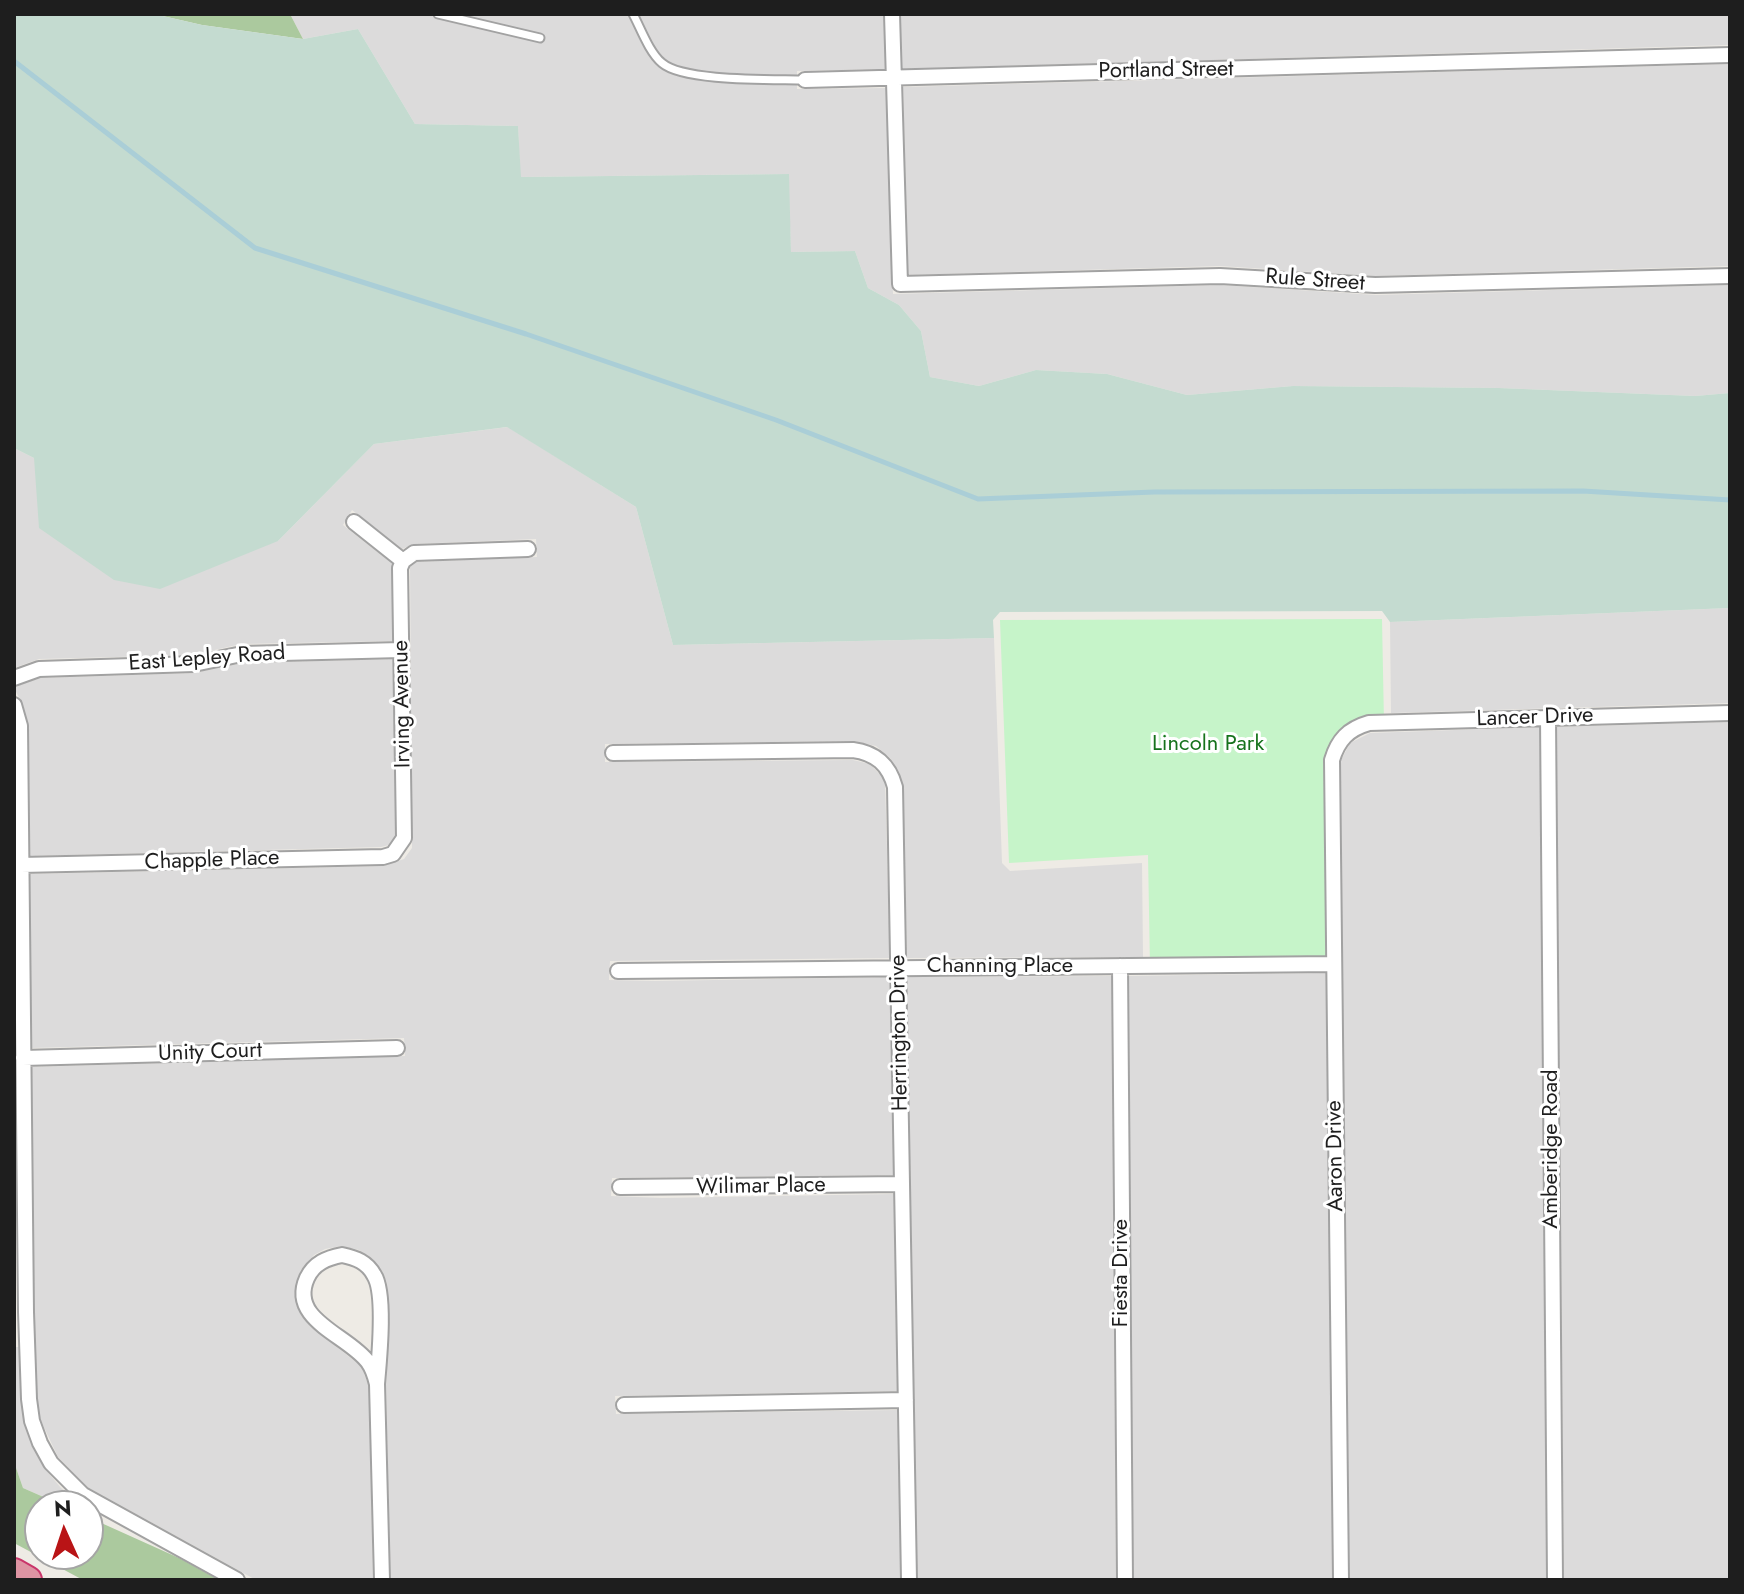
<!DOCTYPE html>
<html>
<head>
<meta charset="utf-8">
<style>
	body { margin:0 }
	#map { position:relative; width:1744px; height:1594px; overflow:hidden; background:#eeebe5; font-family:Jost,sans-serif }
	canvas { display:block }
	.frame { position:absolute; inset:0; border:16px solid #1e1e1e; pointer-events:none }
	.north { position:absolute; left:24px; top:1490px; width:80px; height:80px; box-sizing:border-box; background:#fff; border:2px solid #a5a5a5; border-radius:50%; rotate:357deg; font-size:22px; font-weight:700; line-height:32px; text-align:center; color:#1e1e1e }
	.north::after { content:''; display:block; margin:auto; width:28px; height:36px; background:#b91416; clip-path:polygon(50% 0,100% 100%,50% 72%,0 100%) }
</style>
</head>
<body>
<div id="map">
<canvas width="1744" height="1594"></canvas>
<div class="frame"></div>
<div class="north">N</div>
</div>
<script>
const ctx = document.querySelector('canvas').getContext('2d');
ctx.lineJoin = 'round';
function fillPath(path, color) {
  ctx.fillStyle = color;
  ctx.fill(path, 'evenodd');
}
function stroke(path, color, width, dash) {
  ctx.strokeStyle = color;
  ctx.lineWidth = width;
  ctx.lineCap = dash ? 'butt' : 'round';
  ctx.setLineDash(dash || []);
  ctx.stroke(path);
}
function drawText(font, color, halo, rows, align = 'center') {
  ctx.font = font + ' Jost,sans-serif';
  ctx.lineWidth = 6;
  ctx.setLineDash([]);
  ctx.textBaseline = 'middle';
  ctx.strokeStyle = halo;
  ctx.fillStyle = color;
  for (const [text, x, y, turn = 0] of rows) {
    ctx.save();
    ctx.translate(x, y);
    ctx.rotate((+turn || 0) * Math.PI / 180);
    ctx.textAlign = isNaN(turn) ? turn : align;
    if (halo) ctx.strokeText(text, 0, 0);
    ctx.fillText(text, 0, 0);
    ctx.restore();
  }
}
fillPath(new Path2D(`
	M290,14H884L886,69L797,71V89L886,88L893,294L1220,285L1376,295L1730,285V393L1695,396L1499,388L1293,386L1187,395L1107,374L1036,370L979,386L930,377L921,331L899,305L868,288L855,251L791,252L788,174L520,177L518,126L415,124L358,29L303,39Z
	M900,14H1730V45L902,69Z
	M1730,64V266L1375,276L1220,266L908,275L903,87Z
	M508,427L636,507L673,645L994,638L1002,863L1010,871L1142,863L1143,957L907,958L903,784L891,759L876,746L853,741L605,744V762L853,760L870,764L885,780L890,958L610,961L609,980L655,981L891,977L894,1175L612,1178L611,1196L662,1198L894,1194L897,1391L615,1396L616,1414L898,1410L901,1580H390L386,1385L388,1337L387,1284L382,1271L372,1259L359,1250L341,1246L325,1249L314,1255L301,1270L297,1282L296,1298L300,1313L309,1325L361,1366L369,1386L373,1580H256L87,1487L58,1457L40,1419L37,1398L34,1312L31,1067L405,1056L404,1038L31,1048L29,874L383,866L404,859L412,848V838L410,567L416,562L537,557L536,539L414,544L402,549L352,510L343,525L393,564V641L241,644L193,655L39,659L14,668V448L34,458L278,541L374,444Z
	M1730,608V703L1391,713L1390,622Z
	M393,659L396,836L389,845L381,847L29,856L28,726L23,705L14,688L25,683L40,678L194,673L243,663Z
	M1730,722V1580H1564L1556,727Z
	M1540,727L1547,1580H1349L1340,762L1350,743L1370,733Z
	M1326,973L1333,1580H1133L1128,976Z
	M1112,976L1116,1580H917L907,977Z
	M14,1347H19L21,1399L24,1423L33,1448L45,1469L61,1488L84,1506H64L23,1488L14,1462Z`), '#dcdbdb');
fillPath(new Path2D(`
	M154,14H290L303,39L202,25Z
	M14,1462L23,1488L64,1506H40V1554H88V1517L179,1558L219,1580H83L14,1543Z`), '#abc99e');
fillPath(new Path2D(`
	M14,14H154L202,25L303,39L358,29L415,124L518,126L521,177L789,174L791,252L855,251L868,288L899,305L921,331L930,377L979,386L1036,370L1107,374L1187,395L1293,386L1499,388L1695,396L1730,393V608L1390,622L1382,611L1000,612L993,620L994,638L673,645L636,507L507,427L374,444L278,541L160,589L114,580L39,528L34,458L14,448Z`), '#c4dbd0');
fillPath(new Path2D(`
	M1382,619L1384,723H1369L1337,746L1334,964L1150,966L1148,855L1009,863L1000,620Z`), '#c6f4c9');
stroke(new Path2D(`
	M14,61L255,248L526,334L776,420L978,499L1154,492L1583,491L1730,500`), '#aaced7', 5);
const service = new Path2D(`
	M438,14L540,38
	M633,14C641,29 649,52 662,63C684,82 774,79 805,80`);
const minor = new Path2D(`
	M892,14L900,284L1220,276L1375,285L1730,276
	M805,80L1730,55
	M354,522L403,561
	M403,561L414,553L528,549
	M14,678L39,669L194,664L242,654L401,650
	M14,705L20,726L26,1312L29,1399L32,1421L40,1443L51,1463L83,1495L237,1580
	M1548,718L1555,1580
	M613,753L853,750C876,753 889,765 895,787L909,1580
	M21,865L383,857L393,854L404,838L400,568L403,561
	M1120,966L1125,1580
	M618,971L1334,964
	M23,1058L397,1048
	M620,1187L902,1184
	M342,1255C356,1258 367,1262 374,1275C386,1293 379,1361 377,1384C375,1376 373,1369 368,1362C348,1335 288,1320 307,1278C314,1263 327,1258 342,1255Z
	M377,1384L382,1580
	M624,1405L906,1400
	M1341,1580L1332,760C1338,740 1348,729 1369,723L1730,713`);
const motorway = new Path2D(`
	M14,1572L28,1580`);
stroke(service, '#a2a2a2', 11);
stroke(minor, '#a2a2a2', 18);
stroke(motorway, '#c9356a', 30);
stroke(service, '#fff', 7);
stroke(minor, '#fff', 14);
stroke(motorway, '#de94a3', 26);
drawText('22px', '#1e1e1e', '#fff', [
	["Portland Street",1166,71,-1],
	["Rule Street",1315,281,4],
	["East Lepley Road",207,659,-4],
	["Irving Avenue",403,704,-91],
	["Lancer Drive",1535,718,-2],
	["Chapple Place",212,861,-2],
	["Channing Place",1000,967],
	["Herrington Drive",900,1033,-91],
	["Unity Court",210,1053,-2],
	["Amberidge Road",1552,1149,-90],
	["Aaron Drive",1336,1156,-91],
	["Wilimar Place",761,1187,-1],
	["Fiesta Drive",1122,1273,-90]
]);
drawText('22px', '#16721c', '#fff', [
	["Lincoln Park",1208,745]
]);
</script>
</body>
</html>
